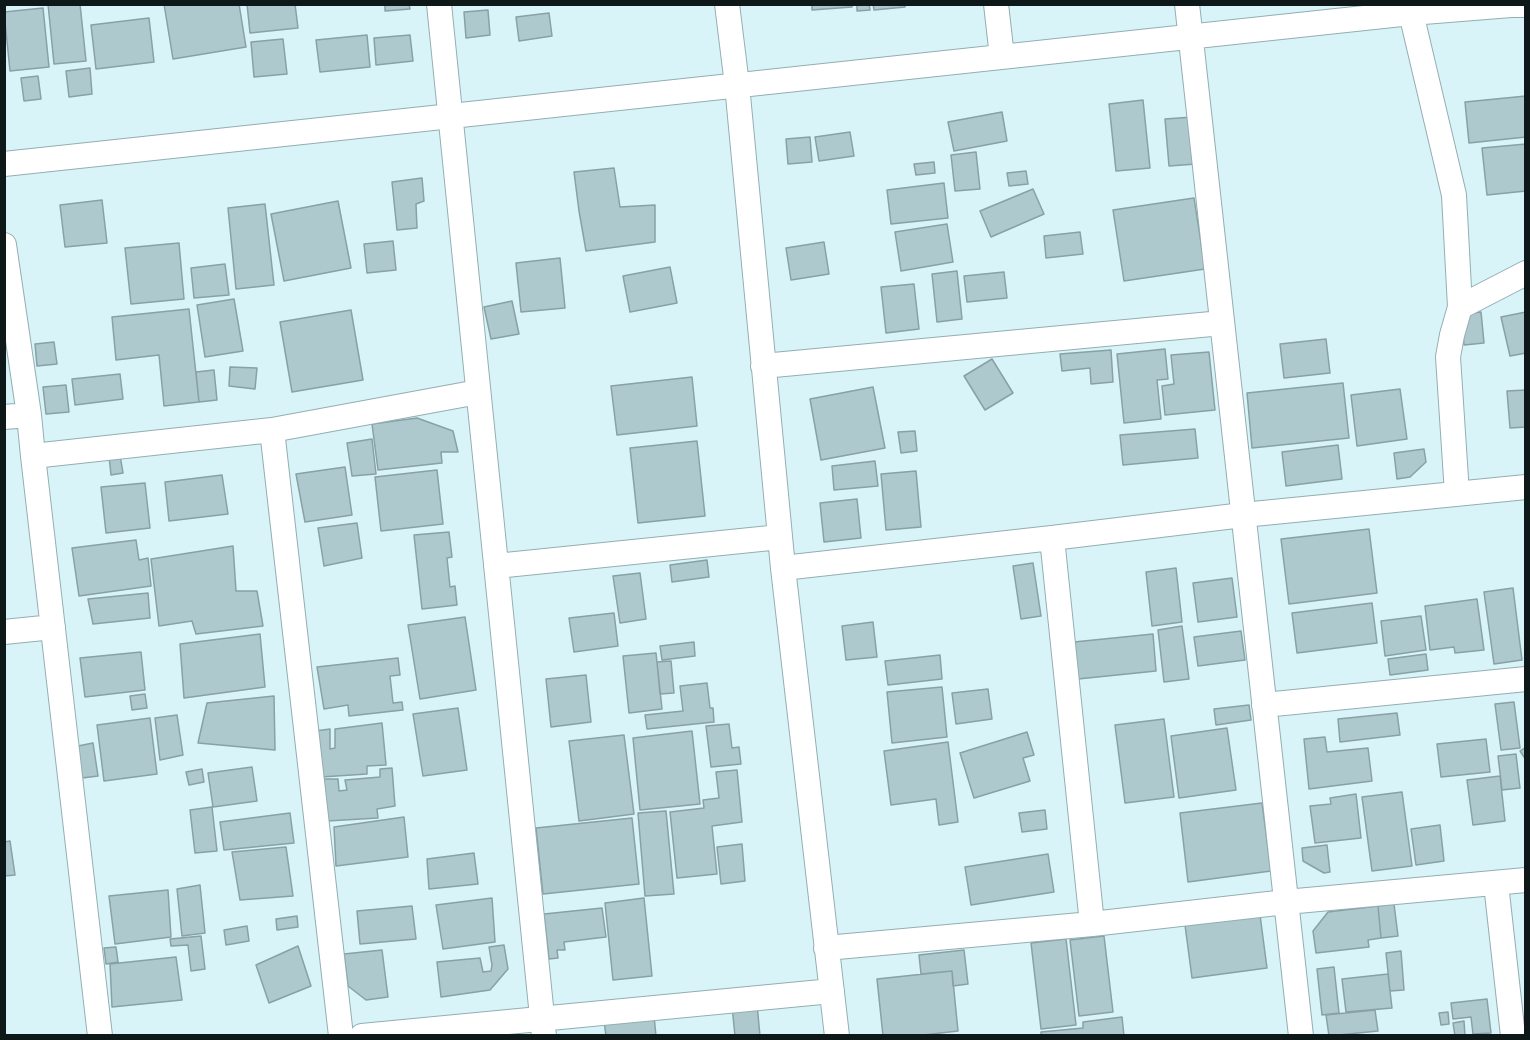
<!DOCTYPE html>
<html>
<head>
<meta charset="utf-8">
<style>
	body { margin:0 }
	#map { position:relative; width:1530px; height:1040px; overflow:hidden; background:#d8f4f8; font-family:Bitter,serif }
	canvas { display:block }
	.frame { position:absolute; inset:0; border:6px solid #0e1819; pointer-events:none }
</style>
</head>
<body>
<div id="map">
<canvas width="1530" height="1040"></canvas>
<div class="frame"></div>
</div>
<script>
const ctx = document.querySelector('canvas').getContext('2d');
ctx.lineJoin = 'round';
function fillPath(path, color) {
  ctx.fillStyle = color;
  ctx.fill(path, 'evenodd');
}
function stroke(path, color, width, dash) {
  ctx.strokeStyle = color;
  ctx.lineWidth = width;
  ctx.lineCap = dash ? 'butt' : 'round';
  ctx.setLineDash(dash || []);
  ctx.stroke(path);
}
const building = new Path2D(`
	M48,4H80L86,61L54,64Z
	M164,4H239L246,47L173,59Z
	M247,4H295L298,28L250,33Z
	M385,4H409L410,9L385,11Z
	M812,4H852V7L812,10Z
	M857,4H869L870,10L857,11Z
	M873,4H905V7L874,10Z
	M43,8L49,67L10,71L4,12Z
	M488,10L490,35L466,38L464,12Z
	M549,13L552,36L519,41L516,17Z
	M149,18L154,62L96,69L91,25Z
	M367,35L370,67L320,72L316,40Z
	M410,35L413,61L376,65L374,38Z
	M283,39L287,74L254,77L251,42Z
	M90,68L92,94L69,97L66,71Z
	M38,76L41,99L24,101L21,78Z
	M1526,96V137L1469,143L1465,102Z
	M1143,100L1150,168L1116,171L1109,104Z
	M1002,112L1007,141L954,151L948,122Z
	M1193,117L1196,164L1169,166L1165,119Z
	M850,132L854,156L819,161L815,137Z
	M810,137L812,162L788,164L786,139Z
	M1526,144V191L1487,195L1482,148Z
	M976,152L980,189L955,191L951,155Z
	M934,162L935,173L916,175L914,164Z
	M614,168L620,207L655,205V242L586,251L579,211L574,172Z
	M1026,171L1028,184L1009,186L1007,173Z
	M422,178L424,201L416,204L417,228L397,230L392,182Z
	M944,183L948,218L891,224L887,190Z
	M1033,189L1044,214L991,237L980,211Z
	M1194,198L1205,269L1124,281L1113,210Z
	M102,200L107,243L65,247L60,205Z
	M338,201L351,268L284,281L271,214Z
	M265,204L274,285L236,289L228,208Z
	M947,224L953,262L901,271L895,232Z
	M1080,232L1083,254L1046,258L1044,236Z
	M393,241L396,270L367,273L364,244Z
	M824,242L829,274L791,280L786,248Z
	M179,243L184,299L131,304L125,248Z
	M560,258L565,308L521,312L516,263Z
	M225,264L229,295L194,298L191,268Z
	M670,267L677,303L630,312L623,276Z
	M957,271L962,319L937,322L932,274Z
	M1004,272L1007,298L967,302L964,276Z
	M914,284L919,329L886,333L881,287Z
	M234,299L243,351L205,357L197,305Z
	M512,301L519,334L491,339L484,307Z
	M189,309L199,402L164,406L159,355L116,360L112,317Z
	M351,310L363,380L292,392L280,322Z
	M1481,312L1484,343L1464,345L1461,314Z
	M1526,312V353L1510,356L1501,317Z
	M1326,339L1330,373L1284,378L1280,344Z
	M54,342L57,364L37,366L35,344Z
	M1165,349L1168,379L1157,380L1161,419L1124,423L1117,354Z
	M1111,350L1113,382L1091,384L1090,368L1062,371L1060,354Z
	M1209,352L1215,410L1165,415L1162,386L1174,384L1171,355Z
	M992,359L1013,393L985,410L964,376Z
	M230,367L257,368L255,389L229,386Z
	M214,370L217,400L199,402L196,372Z
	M120,374L123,399L75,405L72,379Z
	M692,377L697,426L617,435L611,386Z
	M1343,383L1349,438L1252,448L1247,393Z
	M66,385L69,412L46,414L43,387Z
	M873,387L885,448L821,460L810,399Z
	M1400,389L1407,439L1357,446L1351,395Z
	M1526,390V427L1510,428L1507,391Z
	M417,418L453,431L458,452H441L442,463L378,470L372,424Z
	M1195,429L1198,458L1123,465L1120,435Z
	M915,431L917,451L901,453L898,432Z
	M372,439L376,474L352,476L347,443Z
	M697,441L705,516L638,523L630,448Z
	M1338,445L1342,479L1286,486L1282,452Z
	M1424,449L1426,462L1410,477L1397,479L1394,453Z
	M120,455L123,473L111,475L109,456Z
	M875,461L878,486L834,490L832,466Z
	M345,467L352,515L305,522L296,474Z
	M437,470L443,524L381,531L375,477Z
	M916,471L921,527L886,530L881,474Z
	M222,475L228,514L169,521L165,482Z
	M145,483L150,528L106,533L101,487Z
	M857,499L861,538L824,542L820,503Z
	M357,523L362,558L324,566L318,528Z
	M1369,529L1377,593L1289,604L1281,539Z
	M449,532L452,557L447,558L450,587L455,586L457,605L422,609L414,535Z
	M136,540L139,560L148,558L151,586L79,596L72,548Z
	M233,546L236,591H257L263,626L196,634L192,621L159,626L151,559Z
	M707,560L709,577L672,582L670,565Z
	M1033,563L1041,616L1021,619L1013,566Z
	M1176,568L1182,622L1152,626L1146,572Z
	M640,573L646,619L620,623L613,576Z
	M1232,578L1237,617L1198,622L1193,583Z
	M1513,588L1522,660L1494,664L1484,592Z
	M148,593L150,618L93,624L88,599Z
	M1477,599L1484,650L1455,653L1454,647L1430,650L1425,606Z
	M1372,603L1377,643L1297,653L1292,613Z
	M614,613L618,646L574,652L569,618Z
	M1421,616L1426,650L1385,656L1381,621Z
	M465,617L476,690L420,699L408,625Z
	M873,622L877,657L846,660L842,626Z
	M1182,626L1189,679L1164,682L1158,630Z
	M1241,631L1245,660L1198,666L1194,637Z
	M260,634L265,687L184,698L180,644Z
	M1153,634L1156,671L1078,679L1074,642Z
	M694,642L695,656L662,660L660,646Z
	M141,652L145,690L85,697L80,658Z
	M656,653L662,709L629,713L623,656Z
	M1426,654L1428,670L1390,675L1388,659Z
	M940,655L942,679L888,685L885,661Z
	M398,658L400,675L390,676L393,703L402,702L403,710L349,716L348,705L324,709L317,667Z
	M671,661L674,693L660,694L657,662Z
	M586,675L591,722L551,727L546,679Z
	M707,683L710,708H713L714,722L647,729L645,715L683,711L680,686Z
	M942,687L947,737L892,743L887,692Z
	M988,689L992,719L956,724L952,693Z
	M145,694L147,708L132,710L130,696Z
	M274,696L275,750L198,743L207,703Z
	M1514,702L1520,748L1501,750L1495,704Z
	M1249,705L1251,720L1216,725L1214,709Z
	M458,708L467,770L423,776L413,714Z
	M1397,713L1400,735L1340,742L1338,719Z
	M177,715L183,755L160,760L155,718Z
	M150,718L157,774L104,781L97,725Z
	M1164,719L1174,797L1125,803L1115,725Z
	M382,723L386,765L367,766V774L321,777L315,731L330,729V749L335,748V729Z
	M729,724L732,748L739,747L741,764L711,767L706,726Z
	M1227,728L1236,790L1179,798L1171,736Z
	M692,731L700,804L640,810L633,738Z
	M1027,732L1034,755L1023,758L1030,781L974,798L960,753Z
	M624,735L634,814L579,821L569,741Z
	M1325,737L1327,752L1368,748L1372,781L1309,789L1304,739Z
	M1486,739L1490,772L1441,777L1437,744Z
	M948,742L958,822L939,825L936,799L891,805L884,751Z
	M93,743L98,776L82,778L78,746Z
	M1526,747V760L1520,751Z
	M1516,754L1520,788L1502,790L1498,756Z
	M252,767L257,801L213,807L208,773Z
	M392,768L395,806L377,809L378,818L327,821L323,779H338L339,791L347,790L345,780L380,777V769Z
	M202,769L204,782L189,785L186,772Z
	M737,770L742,822L712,826L717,874L677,878L670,812L704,808L703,800L719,798L716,772Z
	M1500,776L1505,821L1473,825L1467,780Z
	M1402,792L1412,866L1372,871L1362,797Z
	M1356,794L1361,838L1315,843L1310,806L1331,804L1330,798Z
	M1262,803L1271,871L1188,882L1180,813Z
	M212,807L217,851L195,853L190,810Z
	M1045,810L1047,829L1022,832L1019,813Z
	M666,811L674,894L645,896L638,813Z
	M290,813L294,843L224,850L220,822Z
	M404,817L408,857L336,866L334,827Z
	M632,818L639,884L543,894L536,828Z
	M1440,825L1444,861L1416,865L1411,829Z
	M10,841L15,875L4,876V842Z
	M742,844L745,881L721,884L717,847Z
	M1327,845L1330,872L1324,873L1303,861L1302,848Z
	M286,847L293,896L240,900L232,852Z
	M474,853L478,884L429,889L427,859Z
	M1048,854L1054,892L971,905L965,867Z
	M200,885L205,933L182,936L177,889Z
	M168,890L171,937L115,944L109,896Z
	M492,898L495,942L443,949L436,905Z
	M644,898L652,976L613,980L605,903Z
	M1394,904L1398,936L1381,938L1378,906Z
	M412,906L416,939L360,944L357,911Z
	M1378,906L1381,938L1368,940L1369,947L1316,953L1313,931L1328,912Z
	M602,908L606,937L564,942L565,950H557L558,958L549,959L544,914Z
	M1260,915L1267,968L1192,978L1185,925Z
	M297,916L298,927L277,930L276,919Z
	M247,926L249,941L226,945L224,930Z
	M201,936L205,969L191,971L188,945L171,946L170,939Z
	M1104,936L1113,1012L1079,1016L1070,940Z
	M1066,939L1076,1025L1041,1029L1031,943Z
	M504,945L508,969L490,990L441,997L437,962L480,958L483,972L491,971L492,965L489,947Z
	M298,946L311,986L269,1003L256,965Z
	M116,947L118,962L106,964L104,948Z
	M382,950L388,997L366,1000L348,986L344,954Z
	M964,950L968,984L953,986L952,971L921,974L919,955Z
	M1401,951L1404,990L1390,991L1386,953Z
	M176,957L182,1000L112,1007L110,964Z
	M1334,967L1339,1013L1322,1015L1317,969Z
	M952,971L958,1031L915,1036H883L877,979Z
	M1388,974L1392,1008L1346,1012L1342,979Z
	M1487,999L1491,1033L1473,1034L1471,1017L1453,1019L1451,1003Z
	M757,1004L760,1036H735L732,1006Z
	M1375,1010L1378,1031L1329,1036L1326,1015Z
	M1448,1012L1449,1024L1441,1025L1439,1013Z
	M654,1016L656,1036H606L604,1021Z
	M1122,1017L1124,1036H1041V1032L1083,1028V1022Z
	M1464,1021L1465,1036H1455L1453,1023Z`);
fillPath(building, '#aec9cd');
stroke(building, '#87a1a5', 1.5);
const street = new Path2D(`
	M439,4L544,1036
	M727,4L737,85L783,568L837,1036
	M996,4L1002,57
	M1187,4L1301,1036
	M1411,13L1454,195L1460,307L1452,335L1448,357L1457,494
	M4,164L1411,13L1511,5H1526
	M4,245L29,415L33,456L100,1036
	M1460,307L1526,273
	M763,366L1222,323
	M4,417L29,415
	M272,430L341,1036
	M33,456L272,430L478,392
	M1052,538L1092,924
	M496,566L780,537
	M783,568L1052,538L1243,515L1526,487
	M4,632L53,627
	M1264,705L1526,679
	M1496,884L1513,1036
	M826,948L1092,924L1286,902L1526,880
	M362,1036L832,991`);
stroke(street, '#94aeb2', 26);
stroke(street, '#fff', 24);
</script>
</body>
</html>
